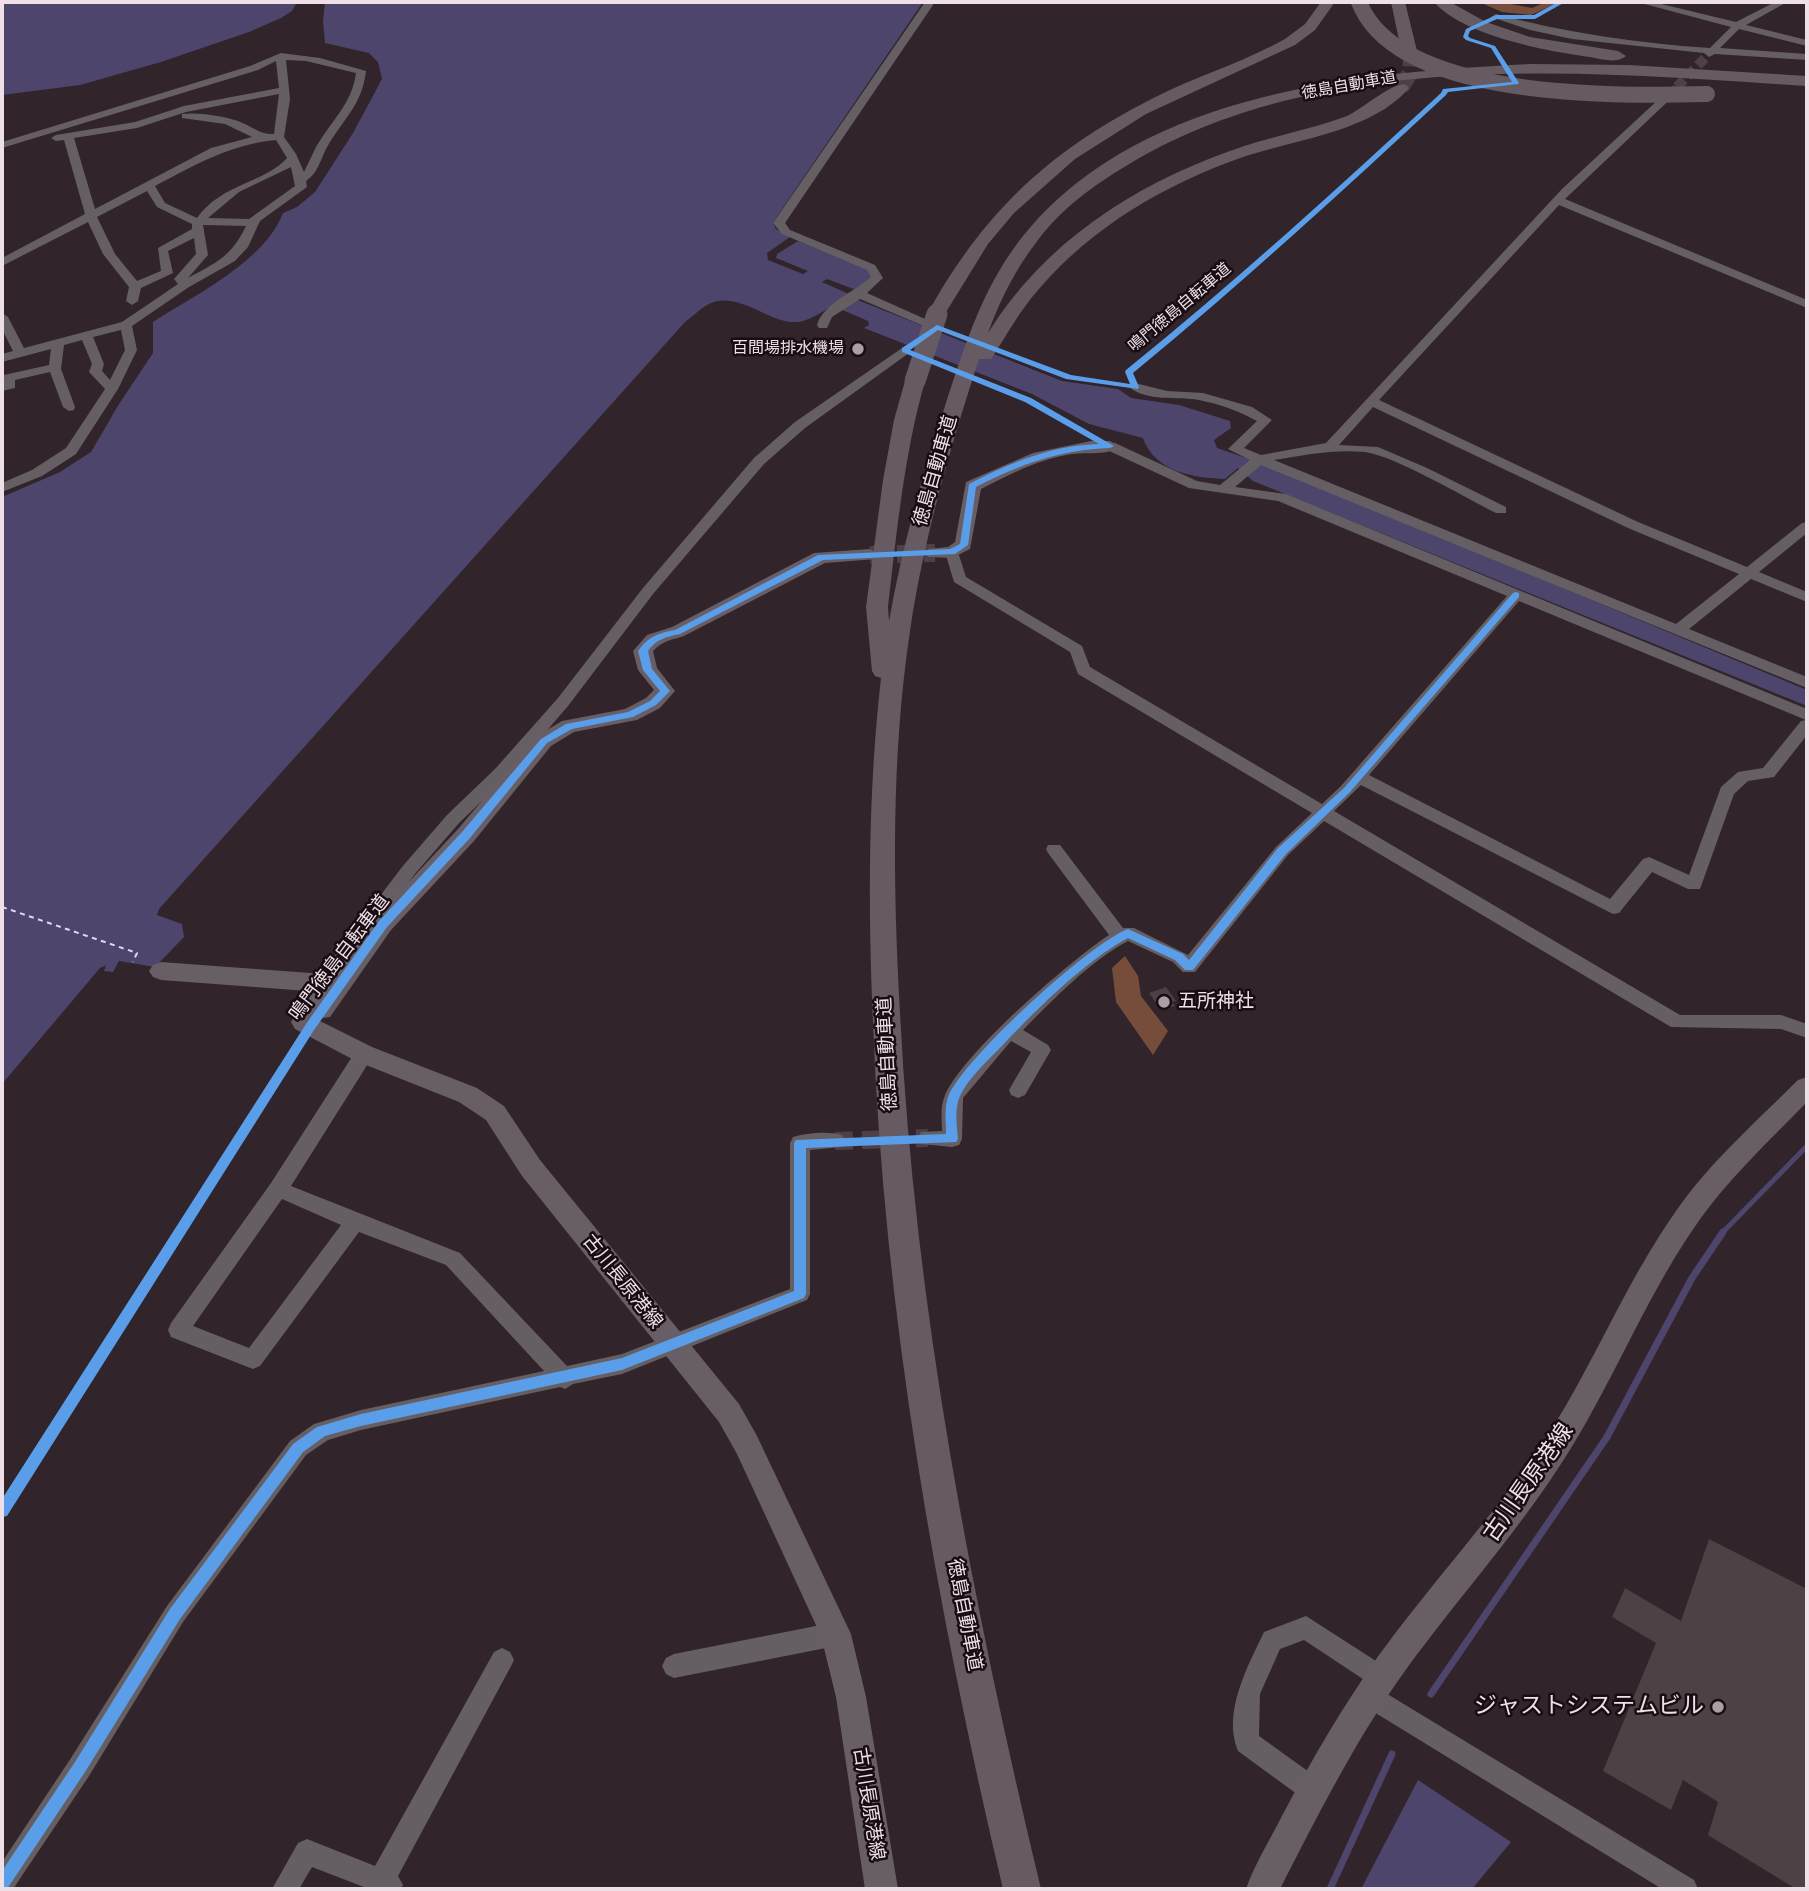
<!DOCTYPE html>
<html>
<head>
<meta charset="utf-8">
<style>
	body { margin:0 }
	#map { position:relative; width:1809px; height:1891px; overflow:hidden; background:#31242a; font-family:Signika,sans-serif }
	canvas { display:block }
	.frame { position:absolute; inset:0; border:4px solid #efdfe6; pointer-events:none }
</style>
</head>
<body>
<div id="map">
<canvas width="1809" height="1891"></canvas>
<div class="frame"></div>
</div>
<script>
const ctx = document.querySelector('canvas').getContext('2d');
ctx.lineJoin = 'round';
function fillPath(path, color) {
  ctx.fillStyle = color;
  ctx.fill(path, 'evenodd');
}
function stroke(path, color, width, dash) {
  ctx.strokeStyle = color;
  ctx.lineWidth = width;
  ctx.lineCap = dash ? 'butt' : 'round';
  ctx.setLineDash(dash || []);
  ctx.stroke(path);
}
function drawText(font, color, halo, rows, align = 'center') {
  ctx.font = font + ' Signika,"Noto Sans JP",sans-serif';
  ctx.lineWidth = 5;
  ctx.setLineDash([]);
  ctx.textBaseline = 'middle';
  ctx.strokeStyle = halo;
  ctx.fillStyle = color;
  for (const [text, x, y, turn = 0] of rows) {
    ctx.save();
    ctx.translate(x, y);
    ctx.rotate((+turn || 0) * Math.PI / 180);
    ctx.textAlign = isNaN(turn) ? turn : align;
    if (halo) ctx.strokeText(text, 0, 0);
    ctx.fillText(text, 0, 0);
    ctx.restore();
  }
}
fillPath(new Path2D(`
	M1479,2H1500L1532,8L1546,2H1560L1531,15L1502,12Z
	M1125,956L1138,976L1141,996L1168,1031L1153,1055L1116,1002L1112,968Z`), '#764d3a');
fillPath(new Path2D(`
	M2,2H297L292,11L281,18L249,32L161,62L80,85L2,95Z
	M325,2H923L778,215L773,223L776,229L790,237L767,253L768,260L803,274L808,271L776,258L777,254L798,241L870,270L872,275L870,281L859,291L827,279L822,282L849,294C837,302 811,322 797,322C768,324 737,288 707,305C700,309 692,317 685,322L159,909L157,915L182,924L184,937L155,967L119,961L113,972L104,971L106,965L100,968L2,1084V497L60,472L91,452L119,404L153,353V322C195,295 265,261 283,213L297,207L315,192L353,133L382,79L378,62L369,53L325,43L323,21Z
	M855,299L1062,381L1118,389L1131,398L1179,405L1230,421L1231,428L1214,440L1217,448L1275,468L1807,690V706L1253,481L1238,468L1225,479C1195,478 1154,472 1143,438L1089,424L1032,394L864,328L869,325L868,321L840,309Z
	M1418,1780L1511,1842L1472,1889H1361Z`), '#4d456c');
stroke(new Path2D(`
	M1721,1234L1807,1146`), '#4d456c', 5);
stroke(new Path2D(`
	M1431,1694L1607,1437L1692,1278L1723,1232
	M1330,1889L1392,1754`), '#4d456c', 7);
stroke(new Path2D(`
	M2,907L137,953L133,962`), '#dcd8f6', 2, [5, 4.5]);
fillPath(new Path2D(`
	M1166,987L1176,1001L1172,1002L1175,1006L1161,1010L1149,993Z
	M1709,1539L1807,1589V1889H1796L1708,1835L1718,1802L1683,1780L1671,1810L1603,1771L1656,1643L1612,1617L1625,1588L1681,1621Z`), '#4c4144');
stroke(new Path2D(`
	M1677,87L1705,58`), '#4e4046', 10, [10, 5]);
stroke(new Path2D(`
	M835,1141L928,1138`), '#4e4046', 18, [18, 9]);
stroke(new Path2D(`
	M870,555L935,553`), '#4e4046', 18, [18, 9]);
stroke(new Path2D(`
	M1401,88L1410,73L1411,59`), '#4e4046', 16, [16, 8]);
fillPath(new Path2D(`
	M925,2H935L785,223L790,230L875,265L883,278L867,293L943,327L933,330L860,299L832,317L827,328H819L817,325C823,304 854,292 871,277L867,270L782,234L773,223Z
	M1637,2H1653L1736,22L1775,2H1787L1746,25L1807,40V46L1739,29L1720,48L1807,54V60L1715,54L1709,57L1704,53L1572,39L1530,30L1491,17L1496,14C1567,33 1636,43 1710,48L1731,27Z
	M281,53L320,58L366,71C362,106 342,120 326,149C320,161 318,173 306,181L307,187L260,221L248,247L235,261L189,287L132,326L137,350L118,389L76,454L42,476L2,492V483L32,470L66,448L105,389L89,372L92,364L82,340L64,345L61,369L75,407L74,410L69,411L63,407L50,372L15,380V388L2,391L4,375L49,365L51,349L2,362V354L13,351L2,329V313L8,317L24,348L122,322L178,284L174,279L196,254L194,238L168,251L173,273L141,288L138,301L132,305L126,301L129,287L103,254L88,222L2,266V258L85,214L64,140L56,141L51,138L56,135L135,122L184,106L279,88L276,61L258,70L2,148V142L250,66ZM286,60L306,61L356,73C352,104 331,121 316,147C312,155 308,164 304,172L296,154L284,137L290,99ZM279,94L274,134C260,135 252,126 238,121C222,116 199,112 182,114V118L225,124L252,137L211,148L95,209L74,138L137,128L186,112ZM276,140L287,158C265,183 222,183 197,218L165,203L155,186C195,165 231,144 276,140ZM291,167L295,186L249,219L208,218L239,192ZM147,191L157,207L192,224V229L158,248L161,271L137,281L115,254L97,217ZM203,225L246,226C231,257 217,262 188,278L208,255ZM121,330L125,350L110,380L102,371L104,364L93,337Z
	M1673,86L1682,88L1565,199L1807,300V308L1559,205L1379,400L1638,522L1747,567L1802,523L1807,522V533L1759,572L1807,592V602L1751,579L1689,629L1807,677V688L1261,465L1235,487L1286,494L1807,709V735L1774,777L1748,781L1734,794L1700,889H1688L1652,872L1619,913L1613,914L1361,785L1334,811L1680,1015H1781L1807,1024V1038L1781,1029L1671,1027L1324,821L1288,855L1195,972H1183L1173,962L1128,941C1089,962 1055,998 1023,1030L1048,1045L1051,1050L1025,1095L1018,1098L1011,1095L1009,1090L1031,1052L1011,1041L963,1098L962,1139L959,1145L952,1147L921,1144L918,1138L921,1132L942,1131C942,1120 940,1108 944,1098C958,1057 1071,960 1109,935L1048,853L1046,849L1048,845H1060L1123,928H1134L1188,955L1276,847L1312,813L1078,674L1070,652L954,582L945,552L947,549H957L966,577L1082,646L1090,667L1322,804L1341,786L1507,596L1278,501L1189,488L1105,449V443H1115L1197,481L1220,485L1250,460L1228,449L1257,421C1239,411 1219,404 1199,400C1177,396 1147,402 1129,387L1135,383L1167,391L1203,393L1252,407L1272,420L1244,448L1261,455L1326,443L1562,189ZM1373,407L1628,528L1739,574L1676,624L1274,460C1305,455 1334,449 1365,452C1395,456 1466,498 1496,513H1506V507L1427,468L1378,447L1339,445ZM1519,601L1806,720L1801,721L1763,768L1738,772L1721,787L1689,875L1649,857L1643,859L1610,899L1369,775Z
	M905,346L911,350L909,353L805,428L764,464L653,594L568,706L507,777L459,823L414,875L330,988H318L315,983L318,978L402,867L447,815L495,769L558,698L643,588L754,458L795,422Z
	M364,1047L371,1049L373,1054L371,1059L291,1186L460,1253L567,1366L622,1354L790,1289V1143L793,1137C807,1133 828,1131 842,1135L845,1141L842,1147L810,1150V1294L807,1300L622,1374L573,1384L565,1389L560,1387L361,1430L328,1440L306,1455L183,1622L89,1776L13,1889H2V1862L71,1758L167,1606L290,1441L314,1424L361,1410L544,1371L446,1265L359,1232L260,1366L253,1369L171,1337L168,1330L171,1323L271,1183L357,1049ZM282,1199L341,1225L249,1348L193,1326Z
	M1306,1616L1390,1670L1394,1678L1390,1686L1379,1689L1694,1880L1698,1889H1662L1361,1704L1357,1696L1361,1688L1372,1685L1304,1640L1280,1649L1260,1694L1259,1736L1323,1782L1326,1791L1323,1800L1314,1803L1305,1800L1238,1751C1222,1712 1248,1666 1264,1632Z
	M836,1622L844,1626L848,1634L844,1642L836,1646L674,1678L666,1674L662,1666L666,1658L674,1654Z
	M502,1648L510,1652L514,1660L510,1668L398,1876L403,1885L401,1889H369L312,1867L299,1889H272L298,1843L307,1839L375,1866L494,1652Z`), '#655f64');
fillPath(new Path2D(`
	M1091,441H1110L1119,446C1110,456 1085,452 1072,454C1039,459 1010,474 981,489L970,549L952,558L928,557L926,553L928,549L948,547L955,542L966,482L1033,453Z
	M870,549L879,555L877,559L825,563L684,636C671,640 662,641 653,651L657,668L675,691L660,708L637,720L574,732L551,746L474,841L391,930L330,1017L316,1019L372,1047L477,1088L504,1106L540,1160L739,1404L757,1436L851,1634L866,1697L898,1889H865L836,1697L821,1636L737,1454L719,1422L522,1176L486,1120L459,1102L356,1061L295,1029L291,1022L308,991L161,980L153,977L149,971L153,965L161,962L324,974L333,977L375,918L458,829L537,736L562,721L625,709L646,698L654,690L638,670L633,651L647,635L672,627L814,553Z
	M1807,1077V1102C1768,1142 1726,1181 1694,1228C1643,1302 1610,1390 1559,1467C1511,1541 1451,1606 1400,1678C1353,1745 1317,1817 1280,1889H1246C1255,1863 1271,1838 1283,1814C1312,1759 1343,1706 1379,1655C1430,1585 1489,1521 1538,1450C1590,1374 1623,1286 1676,1211C1710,1162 1756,1122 1798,1080Z`), '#685e66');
fillPath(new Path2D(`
	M1321,2H1335L1315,30L1295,45L1146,114L1075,159L1014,213L988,244L943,317H931L928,313C988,204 1060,142 1172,89C1210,72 1249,59 1285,39L1305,24Z
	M1391,2H1405L1419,59L1416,62H1406L1403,59Z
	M1434,2H1450L1486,22L1530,37L1618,51L1626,56C1617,64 1601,59 1590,57C1546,51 1464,36 1434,2Z
	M1531,64L1629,65L1807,76V86C1588,72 1322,46 1126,166C1093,186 1062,208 1038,240C1016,268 1000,300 988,333C1044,243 1132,186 1230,151C1268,137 1309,130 1347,116C1363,109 1393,81 1406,85L1409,88C1373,131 1294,140 1243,157C1166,184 1093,226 1039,289C1020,310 1007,335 991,359H979C950,448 924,538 910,631C891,757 893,886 900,1013C915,1310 972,1600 1041,1889H1003C936,1604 884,1315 873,1022C868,907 868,792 881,678L875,676L872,671L866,607L883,480L894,420L905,381L915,375L925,381C904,455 897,531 888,607L889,621C902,548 922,476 945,406C965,344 985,280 1028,230C1146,91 1362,72 1531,64Z`), '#665b62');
stroke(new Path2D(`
	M1359,2C1398,101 1619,96 1707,94
	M936,316L937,313`), '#665b62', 16);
stroke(new Path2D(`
	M915,381L937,314`), '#665b62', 21);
fillPath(new Path2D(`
	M1558,2H1565L1535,19H1497L1470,31L1468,36L1470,38L1495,46L1519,83L1518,84L1448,92L1446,95C1344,190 1241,284 1133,373L1139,387L1138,389L1066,379L938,330L910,350L1031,398L1114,446L1110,448C1059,450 1021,464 976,487L968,545L955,554L823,560L680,634C666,637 656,639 648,651L652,669L670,691L656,705L633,717L572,729L547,743L470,838L387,927L314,1030L7,1516L2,1517V1499L306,1024L379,921L462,832L541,739L566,724L628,712L650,701L660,691L643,670L638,651C648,637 658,633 675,630L818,555L950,549L960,544L969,484C1010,463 1052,445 1099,444L1025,402L902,352V348L937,325L1071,375L1130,384L1125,372L1126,370C1235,282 1338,188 1441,93L1443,89L1512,82L1491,48L1466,40L1463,37L1466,29L1496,15H1534Z
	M1516,592L1519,593V597L1350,792L1286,854L1193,970H1185L1175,960L1128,938C1083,962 1033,1013 998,1050C984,1064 968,1079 960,1096C954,1109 957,1126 958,1139L956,1142L806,1148V1294L804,1298L622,1370L361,1426L325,1436L303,1452L180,1619L85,1772L7,1889H2V1871L75,1762L170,1609L293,1444L317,1427L361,1414L622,1358L794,1291V1143L796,1140L946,1134C946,1122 944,1108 948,1097C963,1059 1090,943 1128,929L1183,954L1189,960L1278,848L1344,788L1513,593Z`), '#5a9eea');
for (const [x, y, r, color] of [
	[858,349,7,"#ac9ea4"],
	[1164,1002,7,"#ac9ea4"],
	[1718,1707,7,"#ac9ea4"]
]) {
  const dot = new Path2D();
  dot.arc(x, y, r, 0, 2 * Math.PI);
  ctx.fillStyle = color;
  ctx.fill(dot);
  stroke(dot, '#170d12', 2.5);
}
drawText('16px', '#efdfe6', '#170d12', [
	["徳島自動車道",1349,86,-10],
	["鳴門徳島自転車道",1180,308,-40]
]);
drawText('16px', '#efdfe6', '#170d12', [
	["百間場排水機場",844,349]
], 'right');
drawText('19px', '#efdfe6', '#170d12', [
	["徳島自動車道",936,471,-74],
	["鳴門徳島自転車道",340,958,-53],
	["徳島自動車道",888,1054,-93],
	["古川長原港線",622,1282,51],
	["徳島自動車道",964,1615,79],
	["古川長原港線",868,1804,81]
]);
drawText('19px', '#efdfe6', '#170d12', [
	["五所神社",1178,1002]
], 'left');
drawText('23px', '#efdfe6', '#170d12', [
	["古川長原港線",1529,1483,-55]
]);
drawText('23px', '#efdfe6', '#170d12', [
	["ジャストシステムビル",1704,1707]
], 'right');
</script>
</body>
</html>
